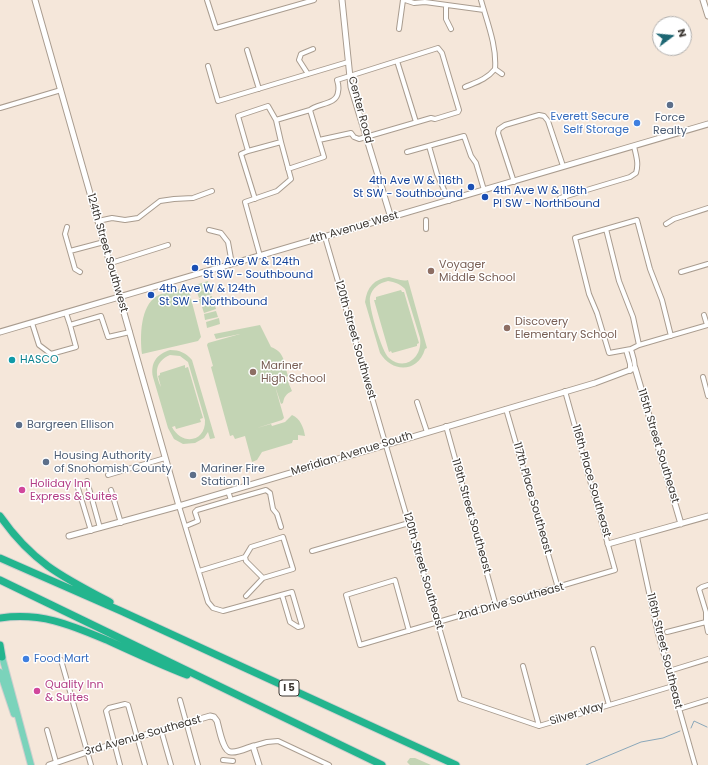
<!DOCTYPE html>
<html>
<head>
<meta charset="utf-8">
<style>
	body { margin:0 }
	#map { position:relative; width:708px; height:765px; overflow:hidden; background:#f5e7da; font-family:Poppins,sans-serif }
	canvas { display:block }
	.north { position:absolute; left:652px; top:16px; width:40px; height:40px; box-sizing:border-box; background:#fff; border:1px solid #b1afad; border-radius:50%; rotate:74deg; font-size:11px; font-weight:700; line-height:16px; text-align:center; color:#3c3732 }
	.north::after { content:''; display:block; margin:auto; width:14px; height:18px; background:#1d6673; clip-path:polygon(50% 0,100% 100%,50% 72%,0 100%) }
</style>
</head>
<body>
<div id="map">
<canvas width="708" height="765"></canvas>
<div class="north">N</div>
</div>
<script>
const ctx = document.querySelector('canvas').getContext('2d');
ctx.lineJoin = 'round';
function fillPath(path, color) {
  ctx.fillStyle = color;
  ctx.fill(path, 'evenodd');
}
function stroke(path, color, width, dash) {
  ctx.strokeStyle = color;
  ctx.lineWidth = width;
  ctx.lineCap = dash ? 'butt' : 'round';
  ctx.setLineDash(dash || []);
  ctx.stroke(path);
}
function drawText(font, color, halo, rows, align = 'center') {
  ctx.font = font + ' Poppins,sans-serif';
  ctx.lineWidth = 3;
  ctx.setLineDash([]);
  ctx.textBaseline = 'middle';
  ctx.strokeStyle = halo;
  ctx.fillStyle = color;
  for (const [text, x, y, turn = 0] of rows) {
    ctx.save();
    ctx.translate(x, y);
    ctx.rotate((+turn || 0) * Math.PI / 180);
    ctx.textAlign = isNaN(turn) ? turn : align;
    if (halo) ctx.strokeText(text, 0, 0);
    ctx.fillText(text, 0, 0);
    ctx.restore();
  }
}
fillPath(new Path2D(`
	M389,277C395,278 402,282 408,280L427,348L425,349C418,373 392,373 380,353L365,302C367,287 374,279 389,277ZM388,281C395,282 400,284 405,289L420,338C423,357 405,372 389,358C382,353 368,305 370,297C372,288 379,283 388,281Z
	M208,281L209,287L197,291L195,285Z
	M188,287L201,337L198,341L142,354C140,337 140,306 157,296C166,291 178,290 188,287Z
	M210,288L212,294L199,298L197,292Z
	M401,290L402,292H404L419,343L417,344V346L392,353L391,351L389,352L374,300H376V297Z
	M212,296L213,302L201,306L199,299Z
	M214,303L216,309L204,313L202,307Z
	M216,311L218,317L205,320L204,314Z
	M219,318L220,324L207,328L206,322Z
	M260,325L271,347C285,352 284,363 288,376L286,377L292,391C286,394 284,397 283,403L281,404L275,386L263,389L275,386L284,418L282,420L257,428L271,424L272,426L285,422L292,415C300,418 304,428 305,436L298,435V440H293L292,443L262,452L257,460L252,462L245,436L235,439L233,435L230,436L211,367L213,366L207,345L208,343L240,334L216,339L214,334Z
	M170,350C180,350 186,353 192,360L215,438L210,439L208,432L204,438L195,443L183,444L174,439L168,428L153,377C150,363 157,354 170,350ZM170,355L180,356L188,362L205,420C206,442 182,446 172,427L175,426L176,429L201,422L200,419L203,418L188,367L185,368V365L160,373V375L158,376L161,387C155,374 154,362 170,355Z
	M410,758H415L431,765H410L407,762Z`), '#c3d4b4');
stroke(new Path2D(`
	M691,728L694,721L707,727
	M586,765L641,742L663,738L680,731`), '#8aa7b9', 1);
const minor = new Path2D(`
	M207,0L216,28L314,0
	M405,0L414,3L425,2L484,10
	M481,0C487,22 497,46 495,69
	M446,6V19L451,29
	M399,29L403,0
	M247,50L259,89
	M397,61L416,122
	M208,66L218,101L348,62
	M495,69L502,74
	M308,74L299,60L301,54L313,49
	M465,87C477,82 487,79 495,69
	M0,108L61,90
	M310,110C317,103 337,105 338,92C339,88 338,83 337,80L438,48L442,53L459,110L458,112L435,119L431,118L359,139L354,137L351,133L319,140
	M276,120L281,142
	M429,146L437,174L449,201
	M248,151L241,154L255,199
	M407,152L464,136L471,156L476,163L484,190
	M514,182L498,133L499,129L505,125L539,115L544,116L548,121L563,166
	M560,198L630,177L636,173C639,163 636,156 634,146
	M426,220V229
	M98,221L112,218L125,220L138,218L160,201L174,199L193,198L212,191
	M666,224L674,219L708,208
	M67,227L65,234L75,269L80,272
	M606,229L619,281L633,317L639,345
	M209,230L221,233L228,242L232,264
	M325,237L460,699L539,726L673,686
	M70,251L104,242
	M260,256L245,202L277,191L291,179L281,142L248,151L238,116L268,106L276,120L310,110L324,157L288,169
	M111,263L168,245
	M681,272L708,264
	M66,313L70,325
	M704,315L707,325
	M32,323L39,345L51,354L76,347L70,325L101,316L108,337L130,332
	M671,336L662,300L650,269L637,220L575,238L589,294L597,313L609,353L631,349L639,345L708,325
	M631,349L634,360L635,368
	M626,350L630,364V371
	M703,377L708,396
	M417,402L427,432
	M506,409L558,588
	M446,426L496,606
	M108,475L165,458
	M87,481L100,528
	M78,488L91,531
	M111,490L121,523
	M231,500L266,490L270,493L273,509L277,514L281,527
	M179,506L208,602L213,608L223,611L292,592L302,626L298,627L290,622L282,595
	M186,526L198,521L195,512L197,510L231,500L228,491
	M637,537L658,634L695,765
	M312,551L409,523
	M199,571L245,557L251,547L283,537L293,569L263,578L246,561L245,557
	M246,596L263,578
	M706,622V612L699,589L702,587L708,585
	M409,631L395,580L346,595L360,645L615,570L565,391
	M667,632L706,622L708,632
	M593,649L609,705
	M61,660L91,765
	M523,666L539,726
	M669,671L708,659
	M180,700L198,765
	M679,709L708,700
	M47,730L56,762
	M161,730L171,765
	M253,746L267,742L278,741L329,765
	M223,760L233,761
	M120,765L106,711L109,708L125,704L128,705L145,765`);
const tertiary = new Path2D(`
	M35,0L179,506
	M342,0L351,87L391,218
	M703,0L708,16
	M0,332L708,124
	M69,536L179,506L595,383L635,368L681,524
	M608,544L708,516
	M49,765L87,752L210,716L214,717L217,721C219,728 223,752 231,752C237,753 247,748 253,746L259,765`);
const primary = new Path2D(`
	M1,653L31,765
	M0,672L14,714`);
const motorway = new Path2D(`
	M0,516C32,562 62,577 110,602
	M0,558L121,611L456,765
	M0,580L382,765
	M0,618C42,612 71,625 109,641C135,653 161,665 187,675
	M0,645L2,657`);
stroke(minor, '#a99c8f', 6);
stroke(tertiary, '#a99c8f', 7);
stroke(primary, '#d0cfce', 8);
stroke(motorway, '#d0cfce', 9);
stroke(minor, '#fff', 4);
stroke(tertiary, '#fff', 5);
stroke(primary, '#7bd3bb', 6);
stroke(motorway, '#23b58e', 7);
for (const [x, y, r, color] of [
	[670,105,4,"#5c6f8a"],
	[637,123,4,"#3f7fe0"],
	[471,187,4,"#1a4fb4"],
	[485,197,4,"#1a4fb4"],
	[195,268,4,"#1a4fb4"],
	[431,271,4,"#8d6e63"],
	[151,295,4,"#1a4fb4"],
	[507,328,4,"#8d6e63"],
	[12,360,4,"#0f9aa8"],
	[253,372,4,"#8d6e63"],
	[19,425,4,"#5c6f8a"],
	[46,462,4,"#5c6f8a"],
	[193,475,4,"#5c6f8a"],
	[22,490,4,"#d1479c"],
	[26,659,4,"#3f7fe0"],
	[37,691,4,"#d1479c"]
]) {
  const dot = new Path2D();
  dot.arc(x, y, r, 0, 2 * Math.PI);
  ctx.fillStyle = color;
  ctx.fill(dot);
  stroke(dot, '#fff', 1.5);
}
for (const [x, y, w] of [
	[289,688,20]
]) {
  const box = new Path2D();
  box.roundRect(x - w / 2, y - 8, w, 16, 3);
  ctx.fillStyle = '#fff';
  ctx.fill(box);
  stroke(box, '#3c3732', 1);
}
drawText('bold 10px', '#3c3732', null, [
	["I 5",289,688]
]);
drawText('11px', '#3c3732', '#fff', [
	["Center Road",360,110,75],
	["4th Avenue West",354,228,-16],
	["124th Street Southwest",107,253,74],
	["120th Street Southwest",355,340,74],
	["115th Street Southeast",658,446,73],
	["Meridian Avenue South",352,454,-17],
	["116th Place Southeast",591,481,74],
	["117th Place Southeast",532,498,74],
	["119th Street Southeast",471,516,74],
	["120th Street Southeast",423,571,74],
	["2nd Drive Southeast",511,602,-16],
	["116th Street Southeast",664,651,76],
	["Silver Way",577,714,-17],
	["3rd Avenue Southeast",143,736,-16]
]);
drawText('11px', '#366cbe', '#fff', [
	["Everett Secure",629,117],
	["Self Storage",629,130],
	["Food Mart",34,659,"left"]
], 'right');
drawText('11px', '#4e5e75', '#fff', [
	["Force",670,118,"center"],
	["Realty",670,131,"center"],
	["Bargreen Ellison",27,425],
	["Housing Authority",54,456],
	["of Snohomish County",54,469],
	["Mariner Fire",201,469],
	["Station 11",201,482]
], 'left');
drawText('11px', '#164399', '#fff', [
	["4th Ave W & 116th",463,181,"right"],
	["St SW - Southbound",463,194,"right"],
	["4th Ave W & 116th",493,191],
	["Pl SW - Northbound",493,204],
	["4th Ave W & 124th",203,262],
	["St SW - Southbound",203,275],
	["4th Ave W & 124th",159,289],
	["St SW - Northbound",159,302]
], 'left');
drawText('11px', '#785e54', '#fff', [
	["Voyager",439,265],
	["Middle School",439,278],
	["Discovery",515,322],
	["Elementary School",515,335],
	["Mariner",261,366],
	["High School",261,379]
], 'left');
drawText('11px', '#0d838f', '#fff', [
	["HASCO",20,360]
], 'left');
drawText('11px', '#b23c85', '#fff', [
	["Holiday Inn",30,484],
	["Express & Suites",30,497],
	["Quality Inn",45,685],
	["& Suites",45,698]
], 'left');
</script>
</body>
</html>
